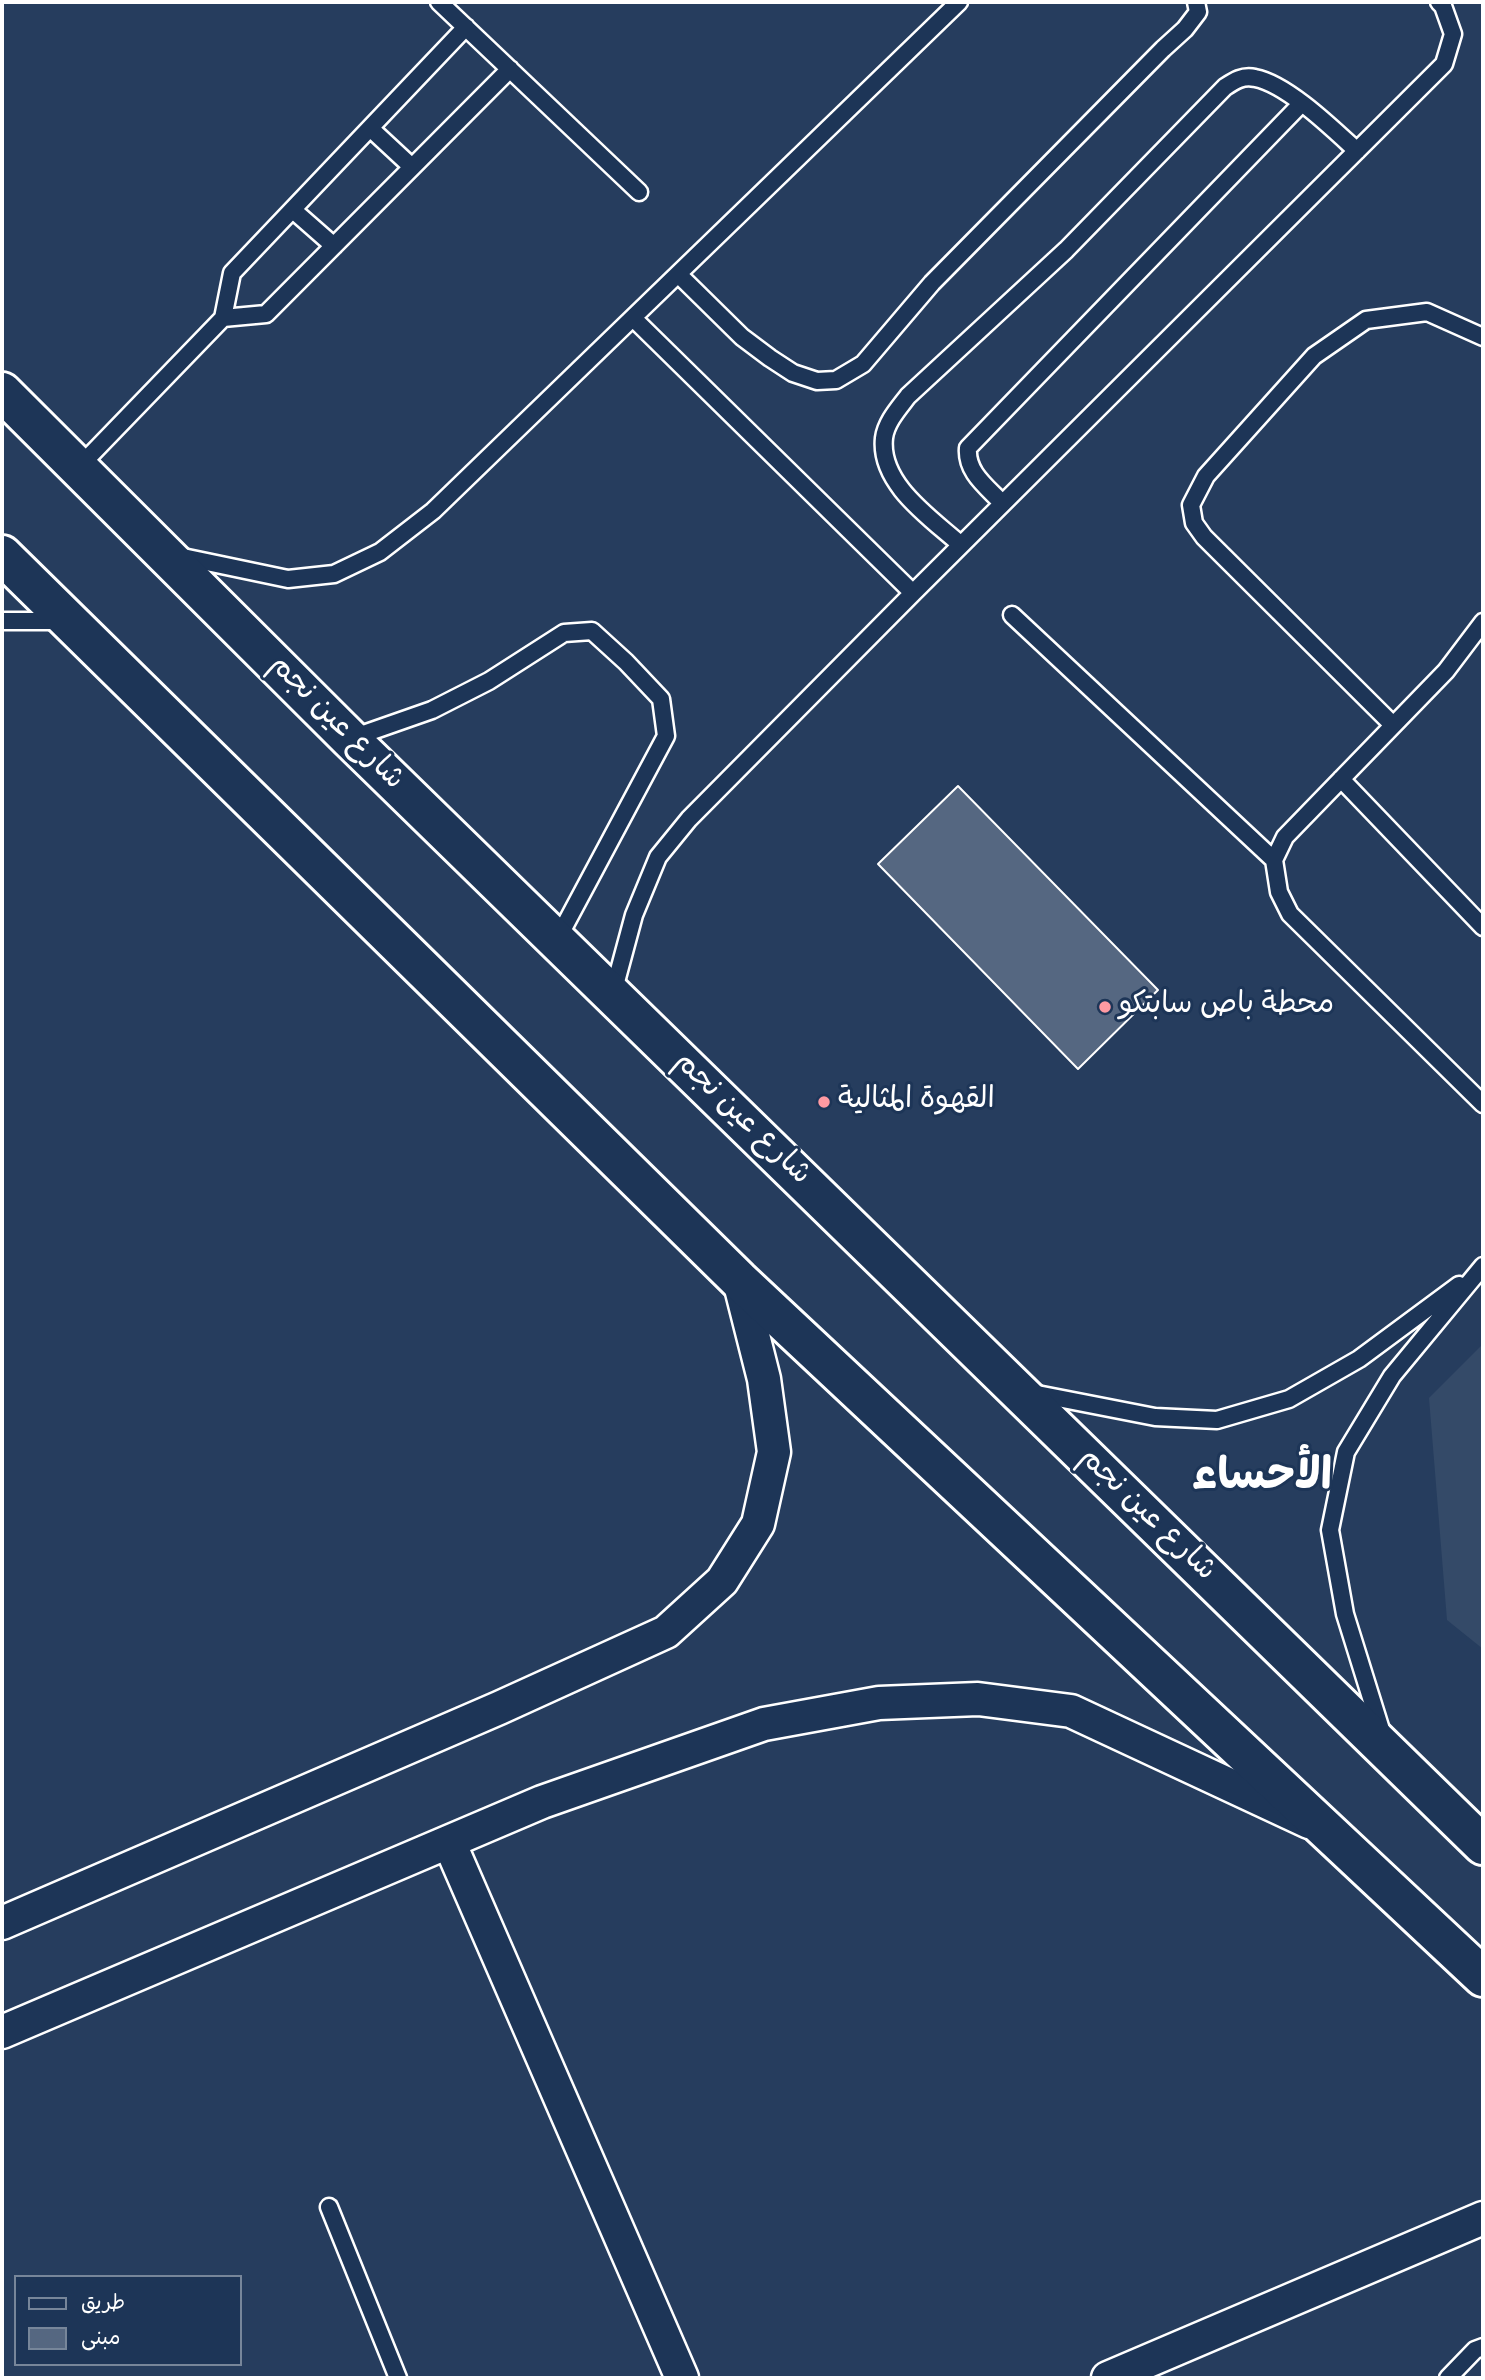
<!DOCTYPE html>
<html>
<head>
<meta charset="utf-8">
<style>
	body { margin:0 }
	#map { position:relative; width:1485px; height:2380px; overflow:hidden; background:#263d5e; font-family:"Indie Flower","Playpen Sans Arabic",sans-serif }
	canvas { display:block }
	.frame { position:absolute; inset:0; border:4px solid #fff; pointer-events:none }
	.legend { position:absolute; left:14px; top:2275px; width:228px; height:91px; box-sizing:border-box; background:#1d3557; border:2px solid #77869a; margin:0; padding:9px 12px; list-style:none; font-size:21px; color:#fff }
	.legend li { display:flex; align-items:center; gap:14px; height:35px }
	.legend b { width:35px; border:2px solid #77869a }
</style>
</head>
<body>
<div id="map">
<canvas width="1485" height="2380"></canvas>
<div class="frame"></div>
<ul class="legend">
<li><b style="height:9px;background:#1d3557"></b>طريق</li>
<li><b style="height:19px;background:#556781"></b>مبنى</li>
</ul>
</div>
<script>
const ctx = document.querySelector('canvas').getContext('2d');
ctx.lineJoin = 'round';
function fillPath(path, color) {
  ctx.fillStyle = color;
  ctx.fill(path, 'evenodd');
}
function stroke(path, color, width, dash) {
  ctx.strokeStyle = color;
  ctx.lineWidth = width;
  ctx.lineCap = dash ? 'butt' : 'round';
  ctx.setLineDash(dash || []);
  ctx.stroke(path);
}
function drawText(font, color, halo, rows, align = 'center') {
  ctx.font = font + ' "Indie Flower","Playpen Sans Arabic",sans-serif';
  ctx.lineWidth = 6;
  ctx.setLineDash([]);
  ctx.textBaseline = 'middle';
  ctx.strokeStyle = halo;
  ctx.fillStyle = color;
  for (const [text, x, y, turn = 0] of rows) {
    ctx.save();
    ctx.translate(x, y);
    ctx.rotate((+turn || 0) * Math.PI / 180);
    ctx.textAlign = isNaN(turn) ? turn : align;
    if (halo) ctx.strokeText(text, 0, 0);
    ctx.fillText(text, 0, 0);
    ctx.restore();
  }
}
fillPath(new Path2D(`
	M1483,1344V1649L1447,1620L1429,1398Z`), '#344a68');
const building = new Path2D(`
	M958,786L1158,990L1078,1069L878,864Z`);
fillPath(building, '#556781');
stroke(building, '#fff', 2);
const service = new Path2D(`
	M439,2L639,192
	M370,128L412,167
	M293,210L334,246
	M678,274L742,337L770,358L793,373L817,381L836,380L863,364L932,283L1163,49L1185,29L1198,12L1196,2
	M223,318L266,314L510,69
	M633,318L913,593
	M78,468L223,318L232,273L466,27
	M1002,503C986,486 966,472 968,448L1301,104
	M961,545C931,518 879,484 884,438C886,422 899,408 908,396L1066,250L1225,87C1234,81 1243,75 1255,78C1287,84 1333,129 1357,151
	M178,556L288,579L334,574L380,552L433,511L959,2
	M1012,615L1274,860
	M2,621H62
	M1483,622L1446,671L1285,837L1274,860L1279,892L1290,914L1483,1104
	M1393,725L1204,537L1194,523L1191,505L1206,476L1314,356L1366,320L1427,312L1483,337
	M352,738L432,710L489,681L564,633L592,631L626,662L661,699L666,736L557,940
	M1341,779L1483,927
	M613,993L634,915L658,857L689,819L913,593L1444,64L1453,34L1443,6L1439,2
	M1032,1393L1155,1417L1217,1420L1289,1399L1359,1359L1459,1285
	M1382,1733L1345,1614L1330,1530L1346,1452L1392,1376L1483,1266
	M329,2207L398,2378
	M1448,2378L1475,2350L1483,2347`);
const minor = new Path2D(`
	M449,1842L682,2378
	M2,1923L499,1708L666,1632L722,1581L758,1524L774,1452L764,1379L739,1280
	M2,2032L542,1802L764,1724L879,1703L978,1699L1071,1711L1309,1822
	M1108,2378L1483,2218`);
const secondary = new Path2D(`
	M2,392L350,739L1483,1845
	M2,555L739,1280L1483,1977`);
stroke(service, '#fff', 21);
stroke(minor, '#fff', 37);
stroke(secondary, '#fff', 44);
stroke(service, '#1d3557', 16);
stroke(minor, '#1d3557', 32);
stroke(secondary, '#1d3557', 38);
for (const [x, y, r, color] of [
	[1105,1007,7,"#ff9aa2"],
	[824,1102,7,"#ff9aa2"]
]) {
  const dot = new Path2D();
  dot.arc(x, y, r, 0, 2 * Math.PI);
  ctx.fillStyle = color;
  ctx.fill(dot);
  stroke(dot, '#1d3557', 2.5);
}
drawText('30px', '#fff', '#1d3557', [
	["شارع عين نجم",335,724,45],
	["شارع عين نجم",741,1120,44],
	["شارع عين نجم",1146,1516,44]
]);
drawText('30px', '#fff', '#1d3557', [
	["محطة باص سابتكو",1119,1007],
	["القهوة المثالية",838,1102]
], 'left');
drawText('bold 44px', '#fff', '#1d3557', [
	["الأحساء",1262,1481]
]);
</script>
</body>
</html>
